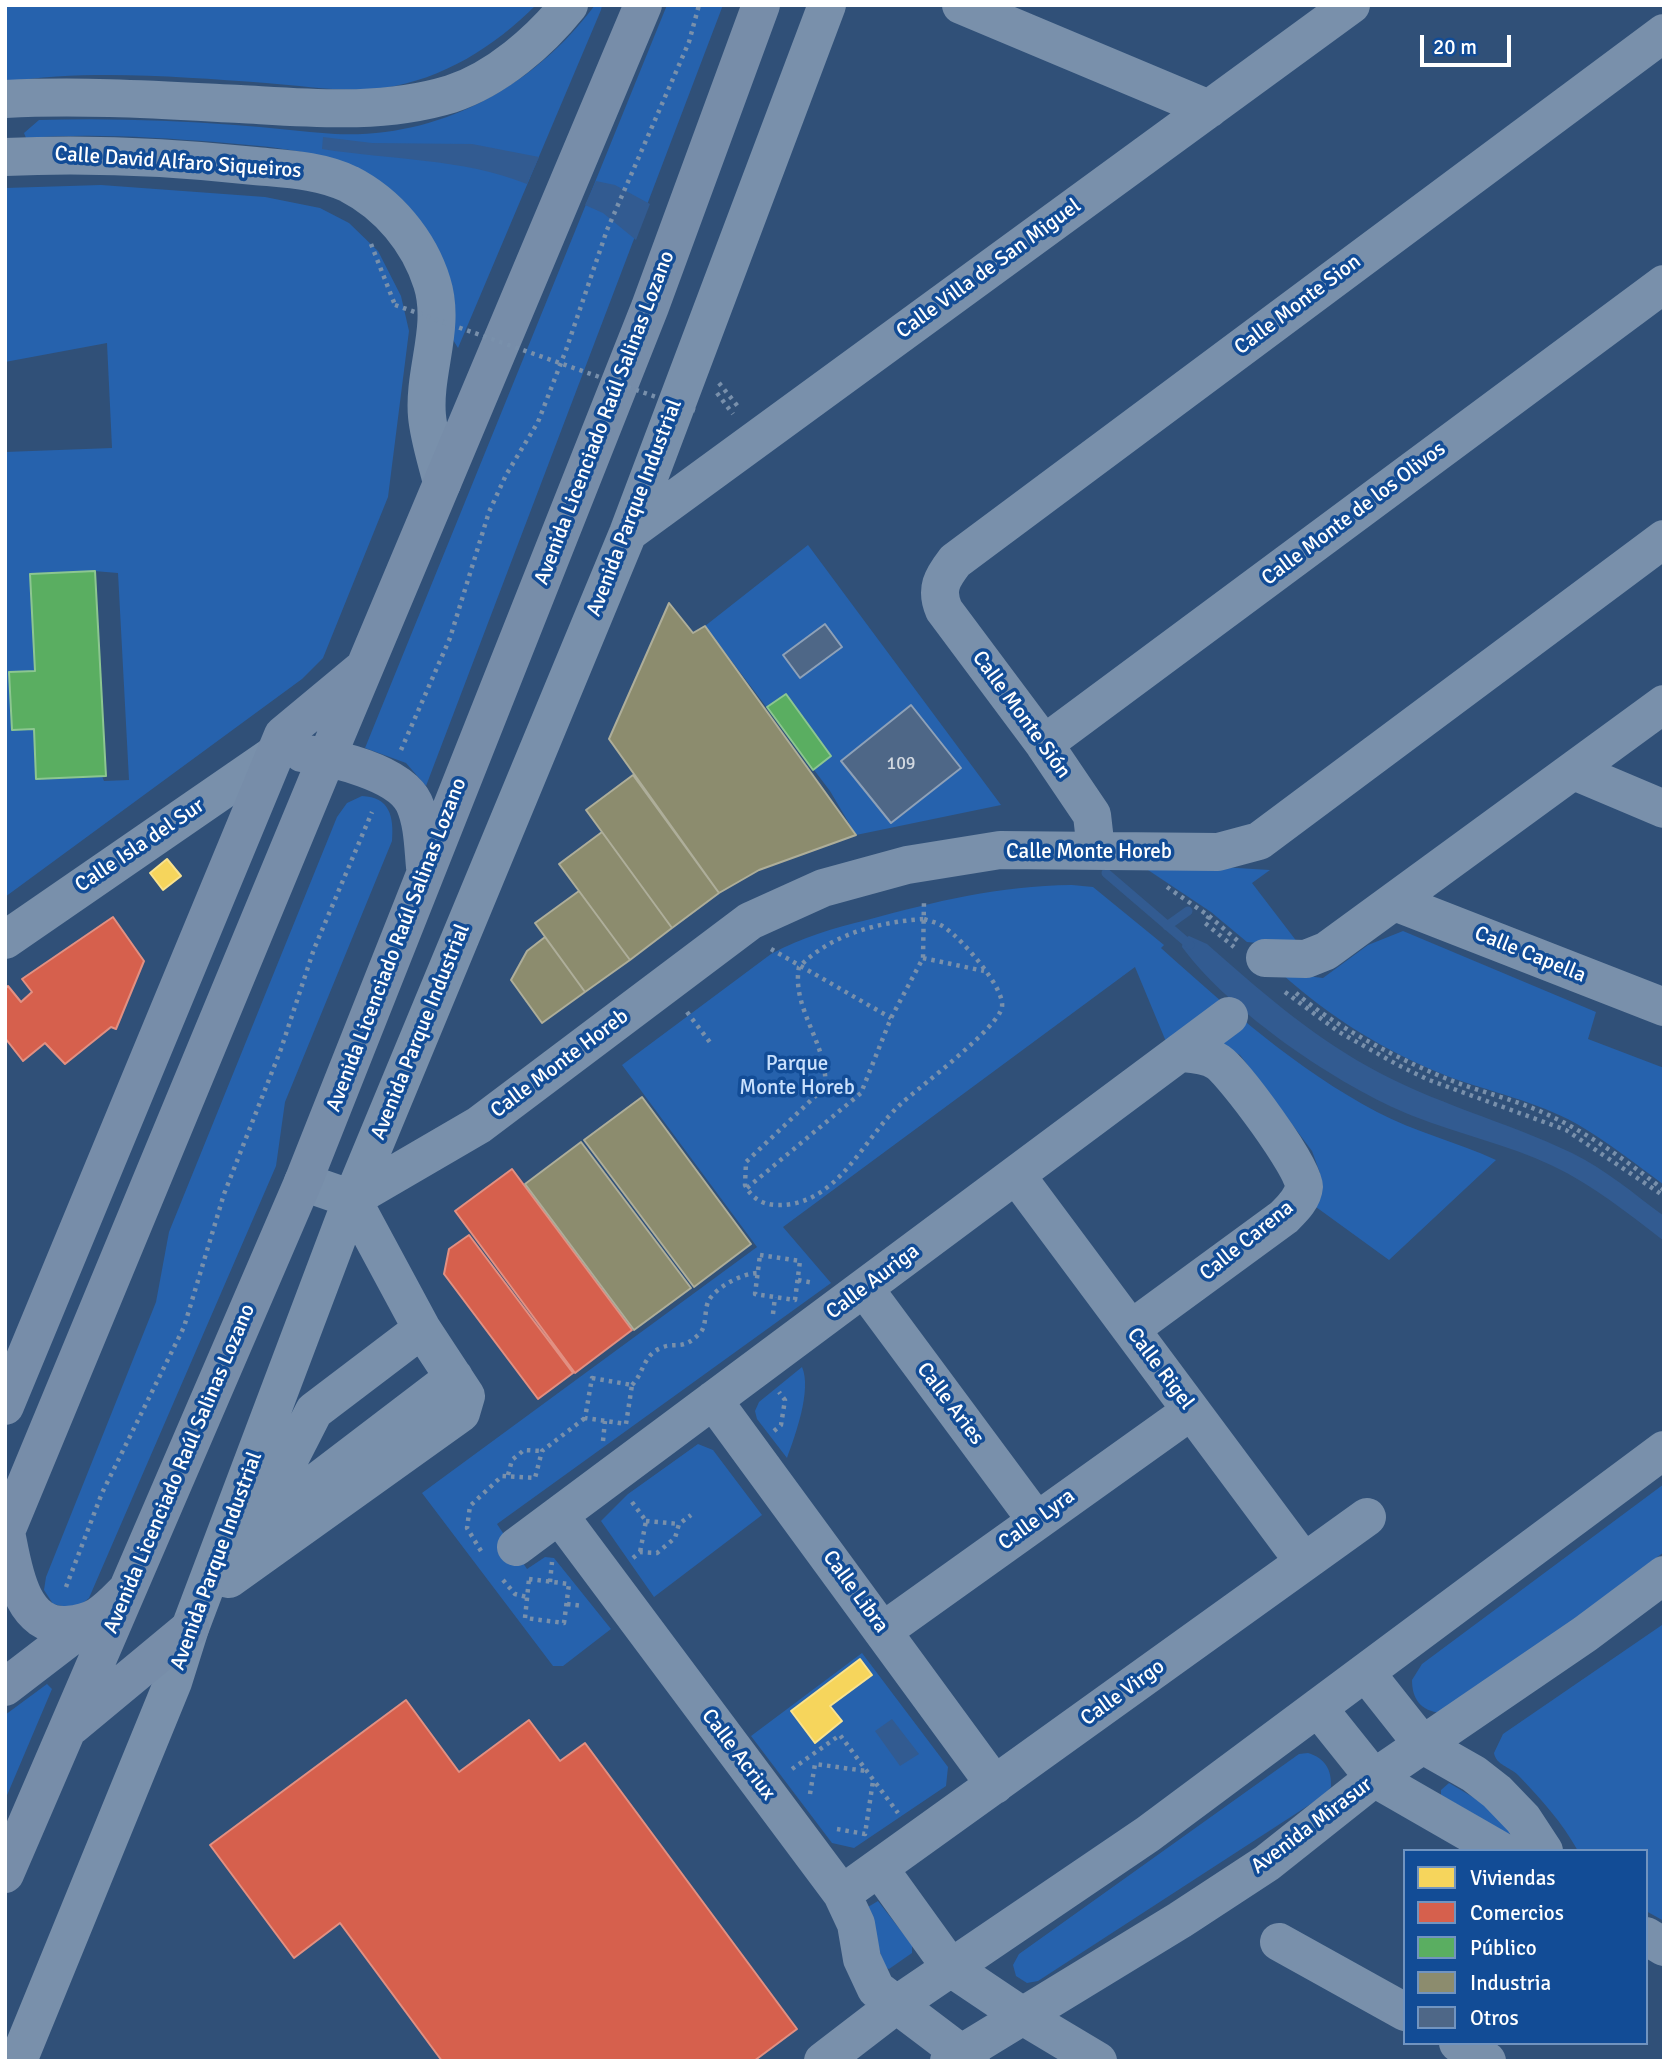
<!DOCTYPE html>
<html>
<head>
<meta charset="utf-8">
<style>
	body { margin:0 }
	#map { position:relative; width:1669px; height:2066px; overflow:hidden; background:#305078; font-family:Signika,sans-serif }
	canvas { display:block }
	.frame { position:absolute; inset:0; border:7px solid #fff; pointer-events:none }
	.legend { position:absolute; left:1403px; top:1849px; width:245px; height:196px; box-sizing:border-box; background:#124c96; border:2px solid #7194c0; margin:0; padding:9px 12px; list-style:none; font-size:21px; color:#fff }
	.legend li { display:flex; align-items:center; gap:14px; height:35px }
	.legend b { width:35px; border:2px solid #7194c0 }
	.scale { position:absolute; left:1420px; top:35px; width:91px; height:32px; box-sizing:border-box; border:4px solid #fff; border-top:0; padding-left:9px; font-size:21px; line-height:24px; white-space:nowrap; color:#fff; -webkit-text-stroke:5px #124c96; paint-order:stroke }
</style>
</head>
<body>
<div id="map">
<canvas width="1669" height="2066"></canvas>
<div class="frame"></div>
<ul class="legend">
<li><b style="height:19px;background:#f6d55c"></b>Viviendas</li>
<li><b style="height:19px;background:#d6604d"></b>Comercios</li>
<li><b style="height:19px;background:#5aae61"></b>Público</li>
<li><b style="height:19px;background:#8c8c6e"></b>Industria</li>
<li><b style="height:19px;background:#4e6787"></b>Otros</li>
</ul>
<div class="scale">20 m</div>
</div>
<script>
const ctx = document.querySelector('canvas').getContext('2d');
ctx.lineJoin = 'round';
function fillPath(path, color) {
  ctx.fillStyle = color;
  ctx.fill(path, 'evenodd');
}
function stroke(path, color, width, dash) {
  ctx.strokeStyle = color;
  ctx.lineWidth = width;
  ctx.lineCap = dash ? 'butt' : 'round';
  ctx.setLineDash(dash || []);
  ctx.stroke(path);
}
function drawText(font, color, halo, rows, align = 'center') {
  ctx.font = font + ' Signika,sans-serif';
  ctx.lineWidth = 7;
  ctx.setLineDash([]);
  ctx.textBaseline = 'middle';
  ctx.strokeStyle = halo;
  ctx.fillStyle = color;
  for (const [text, x, y, turn = 0] of rows) {
    ctx.save();
    ctx.translate(x, y);
    ctx.rotate((+turn || 0) * Math.PI / 180);
    ctx.textAlign = isNaN(turn) ? turn : align;
    if (halo) ctx.strokeText(text, 0, 0);
    ctx.fillText(text, 0, 0);
    ctx.restore();
  }
}
fillPath(new Path2D(`
	M5,5H536C494,47 443,79 384,88C346,93 305,86 266,83C181,77 91,69 5,82Z
	M595,5H602L601,10L458,348L347,165C304,148 260,146 215,142C152,137 88,133 26,138L24,133L39,120C104,118 169,120 235,125C268,127 302,132 335,134C439,139 534,87 595,5Z
	M667,5H723L426,786L406,763L365,748Z
	M101,185L265,197L320,208L349,223L378,251L401,296L409,331L388,497L323,658L302,679L5,897V452L112,448L107,343L5,362V188ZM94,571L118,573L129,780L104,781L102,776L37,779L34,729L12,730L9,673L35,671L30,575Z
	M808,545L1001,805L856,835L830,791L705,626Z
	M362,796C390,797 394,817 392,841L285,1102L276,1166L89,1598L76,1609L53,1604L44,1590L46,1577L156,1302L169,1232L337,817L347,803Z
	M1136,862L1270,870L1252,883L1301,947L1247,942L1211,912Z
	M1072,885L1093,887L1164,945L1161,948C1229,1009 1296,1069 1377,1112C1415,1132 1457,1142 1496,1160L1389,1260L1316,1207L1320,1173L1312,1151L1240,1055L1221,1045L1167,1044L1135,967L783,1227L831,1283L497,1524L527,1569L545,1557L554,1558L611,1629L563,1666H553L422,1493L757,1247L622,1065L771,954C802,937 834,928 867,920C937,901 998,886 1072,885Z
	M1403,931L1596,1012L1588,1039L1664,1068V1185C1636,1164 1608,1142 1577,1124C1536,1101 1490,1092 1447,1076C1386,1052 1329,1017 1281,973L1323,978L1368,945Z
	M802,1367C812,1390 795,1436 787,1458L757,1419L755,1411L759,1402Z
	M698,1444L713,1450L762,1515L654,1597L601,1521L628,1494Z
	M1664,1484V1552L1568,1625L1441,1713C1421,1711 1412,1699 1412,1680L1422,1664Z
	M1662,1625L1664,1627V1921L1646,1911V1851H1578C1562,1822 1541,1799 1518,1775C1510,1767 1496,1765 1494,1753L1503,1734Z
	M862,1653L948,1767L946,1786L854,1848L832,1843L751,1736Z
	M47,1684L52,1689L5,1800V1715Z
	M1308,1753C1325,1758 1332,1770 1331,1787L1323,1796L1038,1981L1027,1983L1016,1976L1013,1965L1019,1954L1299,1754Z
	M1449,1783L1488,1806L1511,1830L1509,1835L1441,1795V1790Z
	M878,1901L912,1945V1953L889,1969L884,1967L868,1907Z`), '#2662ad');
fillPath(new Path2D(`
	M323,137L372,143L472,144L539,157L527,184C462,158 390,160 322,149Z
	M596,181L615,185L650,204L636,240L603,213L585,205Z
	M1189,936L1207,944C1257,988 1308,1033 1367,1066C1432,1103 1505,1121 1572,1153C1605,1169 1634,1194 1664,1216V1241C1629,1214 1593,1185 1553,1166C1509,1145 1459,1134 1413,1116C1338,1086 1230,1012 1182,947L1183,939Z
	M892,1719L919,1754L900,1766L875,1731Z`), '#325b91');
const homes = new Path2D(`
	M167,859L181,876L163,890L150,873Z
	M860,1659L872,1675L830,1706L842,1721L815,1743L791,1711Z`);
fillPath(homes, '#f6d55c');
stroke(homes, '#f9e28d', 2);
const shops = new Path2D(`
	M113,917L144,961L116,1029L111,1027L65,1064L45,1043L23,1061L5,1038V989L8,986L21,1002L32,992L22,979Z
	M512,1169L632,1330L575,1373L455,1211Z
	M469,1235L573,1373L538,1399L444,1274L449,1249Z
	M406,1700L459,1772L529,1720L560,1761L585,1743L797,2029L754,2061H442L340,1923L294,1958L210,1845Z`);
fillPath(shops, '#d6604d');
stroke(shops, '#e29082', 2);
const public = new Path2D(`
	M95,571L106,776L36,779L34,729L12,730L9,672L35,671L30,574Z
	M786,694L831,756L813,770L767,707Z`);
fillPath(public, '#5aae61');
stroke(public, '#8cc690', 2);
const industry = new Path2D(`
	M669,603L693,633L705,626L856,835L759,870L719,893L609,739Z
	M633,775L719,893L672,928L586,810Z
	M602,832L672,928L630,960L559,864Z
	M579,891L630,960L585,992L535,923Z
	M545,937L585,992L542,1023L511,980L527,951Z
	M642,1097L751,1244L694,1287L584,1140Z
	M581,1142L691,1288L634,1330L525,1184Z`);
fillPath(industry, '#8c8c6e');
stroke(industry, '#aeae9a', 2);
stroke(new Path2D(`
	M1106,873L1190,945
	M1167,926L1188,911`), '#325b91', 9);
const building = new Path2D(`
	M825,624L842,647L800,678L783,655Z
	M911,705L961,768L891,823L841,761Z`);
fillPath(building, '#4e6787');
stroke(building, '#8ea1b8', 2);
stroke(new Path2D(`
	M371,244L395,305
	M719,383L740,409
	M717,393L733,414
	M401,750L450,638L489,512L506,475L538,422L566,350L607,230L689,42L699,5
	M1167,887L1209,916L1238,941
	M1209,916L1205,923L1234,947
	M924,919C934,922 941,924 948,930C963,941 1005,988 1002,1007C999,1027 921,1086 903,1102C863,1137 838,1208 775,1205C761,1204 751,1197 745,1185L746,1162L825,1087C829,1045 791,1009 799,967C831,934 879,922 924,919Z
	M771,949L891,1018
	M923,958L984,971
	M1285,992L1339,1032L1398,1065L1429,1080L1566,1130L1664,1196
	M1296,993C1336,1028 1406,1063 1455,1082C1482,1092 1511,1099 1537,1110C1583,1129 1624,1159 1664,1190
	M687,1012L712,1045
	M747,1188L861,1093L891,1018L923,958L924,900
	M760,1255L800,1261L795,1300L755,1294Z
	M798,1280L814,1283
	M773,1314L775,1297
	M592,1378L632,1385L626,1424L585,1418Z
	M632,1385C644,1373 643,1355 661,1348C676,1341 682,1352 700,1333C707,1326 704,1312 708,1302C715,1287 743,1273 758,1273
	M774,1431L781,1425L785,1400L779,1392
	M603,1441L605,1421
	M508,1475L512,1460L524,1450L542,1451
	M632,1502L646,1521L640,1552
	M646,1521L679,1524
	M481,1551L467,1528L470,1506L502,1476L535,1478L542,1451L585,1418
	M633,1558L640,1552L657,1553L675,1538L679,1524L691,1515
	M529,1579L569,1584L564,1623L525,1618Z
	M503,1580L515,1594L527,1597
	M550,1582L552,1562
	M66,1587L102,1493L184,1327L224,1194L281,1049L314,949L372,812
	M567,1604L583,1606
	M792,1769L840,1735L898,1813
	M810,1794L815,1764L866,1771
	M837,1829L865,1834L873,1781`), '#7990ab', 4.5, [3.5, 5]);
stroke(new Path2D(`
	M961,5L1209,109
	M5,99C84,95 161,100 240,104C311,108 382,115 451,94C497,79 540,41 569,5
	M5,157C89,153 172,157 255,166C287,169 320,170 349,184C388,204 419,241 432,283C446,327 423,372 427,416C429,438 437,462 442,483
	M628,533L1351,5
	M1044,744L1664,284
	M1574,771L1664,809
	M1096,850L1092,815L1044,744L944,610C935,589 942,578 955,561L1664,33
	M1395,902L1664,1007
	M5,940L275,754
	M1265,958L1306,959L1326,951L1664,704
	M1016,1175L1304,1562
	M303,1182L352,1199L479,1125L750,921L823,888L907,865L1000,850L1218,852L1259,841L1664,539
	M864,1288L1036,1520
	M1131,1329L1284,1217C1292,1209 1303,1199 1304,1186C1305,1169 1234,1073 1218,1062C1208,1055 1194,1054 1182,1053
	M713,1400L995,1785
	M559,1515L842,1894L856,1924L862,1959L876,1989L971,2061
	M260,1525L454,1377
	M516,1547L1229,1016
	M240,1556L314,1411L422,1329
	M229,1579L461,1413L466,1396L422,1329L352,1199
	M883,1631L1191,1411
	M1366,1673L1423,1745L1474,1774L1497,1792L1523,1819L1544,1851
	M1318,1708L1374,1778L1501,1851
	M879,1868L951,1968L1021,2015L1098,2061
	M842,1894L1367,1517
	M1646,1936L1664,1947
	M1279,1942L1405,2012
	M1458,2043L1487,2061
	M18,2061L173,1682L190,1628L352,1199L628,533L827,5
	M823,2061L896,2005L1148,1834L1664,1450
	M949,2061L1180,1920L1267,1863L1374,1778L1585,1634L1664,1575`), '#7990ab', 38);
stroke(new Path2D(`
	M302,753C333,758 399,772 414,803C423,823 423,846 425,867
	M5,1406L283,735L360,671
	M6,1532C13,1566 20,1628 67,1625C76,1624 90,1621 98,1616C109,1609 118,1599 127,1590
	M5,1534L327,757L643,5
	M5,1687L95,1618
	M72,1726L190,1628
	M5,1874L303,1182L650,307L761,5`), '#778da9', 38);
stroke(new Path2D(`
	M395,305L696,411`), '#7990ab', 4.5, [3.5, 5]);
drawText('18px', '#d3d9e1', null, [
	["109",901,764]
]);
drawText('21px', '#fff', '#124c96', [
	["Calle David Alfaro Siqueiros",178,163,4],
	["Calle Villa de San Miguel",989,269,-36],
	["Calle Monte Sion",1298,305,-37],
	["Avenida Licenciado Raúl Salinas Lozano",605,418,-69],
	["Avenida Parque Industrial",635,508,-69],
	["Calle Monte de los Olivos",1354,514,-37],
	["Calle Monte Sión",1021,715,54],
	["Calle Isla del Sur",140,846,-34],
	["Calle Monte Horeb",1089,852],
	["Avenida Licenciado Raúl Salinas Lozano",397,945,-69],
	["Calle Capella",1530,955,22],
	["Avenida Parque Industrial",421,1032,-68],
	["Calle Monte Horeb",560,1064,-37],
	["Calle Carena",1247,1241,-39],
	["Calle Auriga",873,1282,-37],
	["Calle Rigel",1160,1369,53],
	["Calle Aries",950,1404,53],
	["Avenida Licenciado Raúl Salinas Lozano",180,1469,-67],
	["Calle Lyra",1037,1520,-36],
	["Avenida Parque Industrial",217,1561,-70],
	["Calle Libra",855,1592,54],
	["Calle Virgo",1123,1693,-36],
	["Calle Acriux",738,1755,53],
	["Avenida Mirasur",1312,1826,-37]
]);
drawText('21px', '#cae1fd', '#124c96', [
	["Parque",797,1064],
	["Monte Horeb",797,1088]
]);
</script>
</body>
</html>
